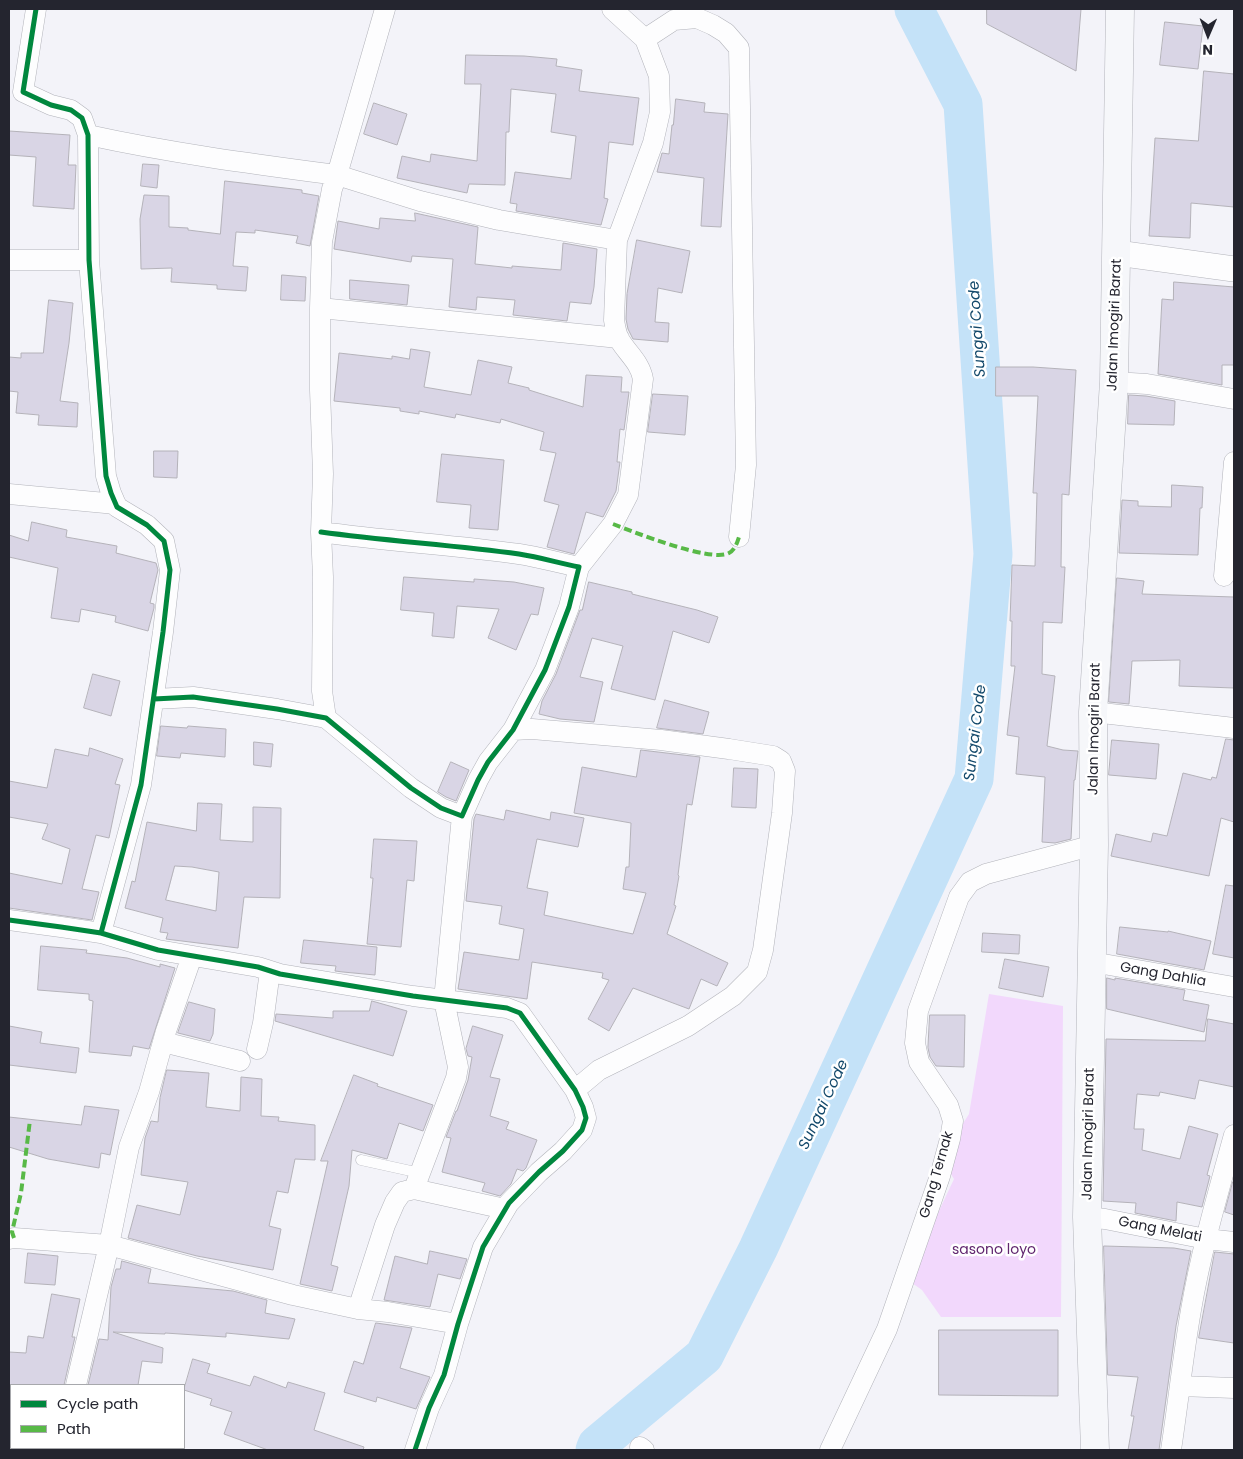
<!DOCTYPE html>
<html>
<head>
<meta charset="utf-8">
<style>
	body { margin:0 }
	#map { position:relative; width:1243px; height:1459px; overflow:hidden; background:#f3f3f9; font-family:Poppins,sans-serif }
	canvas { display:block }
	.frame { position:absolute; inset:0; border:10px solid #24252f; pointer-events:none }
	.legend { position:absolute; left:10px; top:1384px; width:175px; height:65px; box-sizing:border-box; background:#fff; border:1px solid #a7a8ac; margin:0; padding:6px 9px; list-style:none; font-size:15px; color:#24252f }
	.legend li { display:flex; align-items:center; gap:10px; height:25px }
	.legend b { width:25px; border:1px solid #a7a8ac }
	.north { position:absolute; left:1183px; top:10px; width:50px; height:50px; -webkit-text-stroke:4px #fff; paint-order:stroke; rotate:181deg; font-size:14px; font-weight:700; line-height:20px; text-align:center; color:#24252f }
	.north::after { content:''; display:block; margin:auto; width:18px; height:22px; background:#24252f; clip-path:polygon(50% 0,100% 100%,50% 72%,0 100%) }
</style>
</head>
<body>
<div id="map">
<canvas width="1243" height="1459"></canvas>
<div class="frame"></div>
<ul class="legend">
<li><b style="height:6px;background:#00873e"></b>Cycle path</li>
<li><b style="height:6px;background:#58b947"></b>Path</li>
</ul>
<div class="north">N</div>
</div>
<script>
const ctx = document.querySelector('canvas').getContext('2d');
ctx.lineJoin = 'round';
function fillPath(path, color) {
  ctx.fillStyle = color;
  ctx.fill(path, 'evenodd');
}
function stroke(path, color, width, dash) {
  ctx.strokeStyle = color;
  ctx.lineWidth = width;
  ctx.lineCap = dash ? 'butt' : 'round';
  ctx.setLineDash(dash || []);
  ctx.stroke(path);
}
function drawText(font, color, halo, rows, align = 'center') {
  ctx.font = font + ' Poppins,sans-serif';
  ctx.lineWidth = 5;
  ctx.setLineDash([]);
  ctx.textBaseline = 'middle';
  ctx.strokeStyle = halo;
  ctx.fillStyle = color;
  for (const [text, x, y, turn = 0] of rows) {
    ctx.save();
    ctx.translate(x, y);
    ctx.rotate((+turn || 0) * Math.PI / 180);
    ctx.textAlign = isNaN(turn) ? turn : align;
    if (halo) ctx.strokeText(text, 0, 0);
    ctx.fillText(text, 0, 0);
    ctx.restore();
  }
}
fillPath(new Path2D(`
	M989,994L1063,1006L1061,1317H941L922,1290L912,1283L914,1264L954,1179L941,1158L969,1114Z`), '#f2d8fc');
stroke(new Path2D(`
	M595,1450L597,1445L704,1356L758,1249L974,779L993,554L963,104L914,9`), '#c4e2f8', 39);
const building = new Path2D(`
	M987,9H1081L1076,71L987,24Z
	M1165,22L1203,26L1198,69L1160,65Z
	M466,55L524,56L557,59L556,66L582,70L579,91L639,98L633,145L609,142L604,198L608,199L601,225L516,211L517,204L510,203L515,172L571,179L576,136L551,132L556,94L511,89L509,132H506L505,185L469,184L467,193L397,178L402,156L430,162L431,154L477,161L481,84H465Z
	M1204,71L1234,74V207L1191,203L1190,238L1149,236L1155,138L1198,141Z
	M676,99L705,103L704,112L728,114L721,227L701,226L704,178L657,172L662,153L669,154L672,125H673Z
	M374,103L407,114L397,145L364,134Z
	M9,131L70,135L68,165H76L74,209L33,206L36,157L9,155Z
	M143,164L159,165L157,188L141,186Z
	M225,181L302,190V193L319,196L310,246L296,243L298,236L255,230V233L236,232L233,266L248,267L246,291L217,289V285L171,282L172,268L141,269L140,219L144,195L169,196V227L188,228V230L220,234Z
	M415,213L478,227L475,264L512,268V266L561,270L563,243L597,249L594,287L591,304L570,302L567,321L513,315L515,300L477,297L476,310L449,307L453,259L412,256L411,262L334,249L338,221L379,229L380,218L415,221Z
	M637,240L690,251L682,293L658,288L655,322L669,323L668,342L633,339L628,329L626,319L627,294Z
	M282,275L306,277L305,301L281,300Z
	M350,280L409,285L407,305L350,299Z
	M1174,282L1234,287V365H1222V385L1158,374L1162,299L1173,300Z
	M49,300L73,303L69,343L60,401L78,403L77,427L38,425L39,415L16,413L18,392L9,391V357L21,358V353H43Z
	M411,349L430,352L424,387L471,395L478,360L512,367L508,383L529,388V390L583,407L586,375L622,377L621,392H629L624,430L620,429L617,462H620L616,491L603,517L586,512L574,554L547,547L559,505L544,501L556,453L540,450L544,432L501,419L500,423L456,414L455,418L419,411V414L400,411V408L334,401L339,353L392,359V356L409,359Z
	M996,367H1033L1076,370L1069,495L1062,494L1061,567H1065L1062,623L1043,622L1042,674L1055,676L1047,746L1063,750L1078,751L1075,780H1074L1071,839L1055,843L1042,842L1045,777L1016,774L1019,737L1007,735L1015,666H1011L1012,621H1010L1012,565L1035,566L1037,493H1033L1038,396H996Z
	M653,394L688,396L685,435L648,432Z
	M1129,395L1146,396L1175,401L1174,425L1128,424Z
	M154,451H178L177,478L154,477Z
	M442,454L504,460L498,530L469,528L471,505L437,502Z
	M1172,485L1203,487L1202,508H1200L1198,555L1119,553L1122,500L1138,501V506L1171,507Z
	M32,522L67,530L66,537L117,546L116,553L156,563L158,570L150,603L154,604V608L148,631L115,622L116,616L81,609L79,622L51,618L58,568L9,557V535L28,541Z
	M404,577L474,582V579L514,582L544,588L538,615L531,614L516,650L488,638L499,609L457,606L454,638L432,636L434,613L401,610Z
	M1117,578L1144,581L1142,594L1234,597V688L1179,686L1180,660L1132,661L1129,704L1109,702Z
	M589,582L632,592V594L697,610L718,617L709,643L673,631L655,700L611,689L623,646L592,638L580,677L603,682L594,722L560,719L539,714L542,701L556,674L580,610H582Z
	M93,674L120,681L111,716L84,708Z
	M665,700L709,712L703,734L657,728Z
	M161,726L187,728L188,726L226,729L225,757L181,753L180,758L157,756Z
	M1226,739L1234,740V822L1221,818L1209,876L1111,856L1116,834L1151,842L1153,833L1167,836L1183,773L1211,780L1212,777L1216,778Z
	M1112,740L1159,744L1156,779L1109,775Z
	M254,742L273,744L271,767L254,765Z
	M90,748L123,759L115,784L120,785L109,838L96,835L82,889L99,892L92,920L9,908V873L62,884L70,849L42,839L48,824L9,817V781L47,788L55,749L88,756Z
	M641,750L700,757L692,805L687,804L678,875L679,876L674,905L676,906L667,934L728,963L717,986L701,979L689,1009L633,988L609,1031L588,1019L609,980L602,978L603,973L532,962L527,999L458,989L464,952L519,960L524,929L499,924L502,906L466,901L474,819L476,814L504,820L506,810L550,820L551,812L584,818L578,847L537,839L527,888L548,892L544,915L633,934L646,893L623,889L626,867H629L631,823L574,813L582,767L636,777Z
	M451,762L469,770L456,801L446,797L438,792Z
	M734,768L758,769L756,808L732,807Z
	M198,803L222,804L220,840L253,842V807L281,808L280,898L244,897L238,948L166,939L168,933L160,932L163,918L125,908L132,881L135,882L147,822L196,831ZM175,866L192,867L219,872L216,911L166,900Z
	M374,839L417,841L414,881L407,880L401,947L367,944L373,878H371Z
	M1226,885L1234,886V958L1213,954Z
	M1120,927L1168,932V931L1211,941L1204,970L1117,954Z
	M983,933L1020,935L1019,954L982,952Z
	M304,940L377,947L375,975L343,972L335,971L336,966L301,963Z
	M41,946L87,950L86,953L127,958L160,967V964L175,968L149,1049L133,1046L131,1056L89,1052L93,1001L89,1000V994L38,990Z
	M1005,959L1049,967L1043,997L999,988Z
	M1107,978L1115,980V978L1185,990L1183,1000L1209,1005L1204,1032L1107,1009Z
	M372,1001L407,1011L393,1056L275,1021L276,1014L333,1018V1011H369Z
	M189,1002L215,1009L213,1034L210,1041L178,1033Z
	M930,1015H965L964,1067L936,1066L930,1057L928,1048Z
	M1208,1019L1234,1024V1087L1199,1080L1195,1099L1160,1092L1159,1096L1137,1094L1134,1129H1144L1142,1150L1180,1159L1189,1126L1218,1134L1207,1175L1210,1176L1202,1207L1177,1202L1176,1221L1135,1213L1136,1203L1103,1201L1106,1039L1205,1041Z
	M9,1026L42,1032L40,1043L79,1048L76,1073L9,1065Z
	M473,1026L503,1035L490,1077L500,1079L490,1116L509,1122L506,1129L537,1140L526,1168L523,1171L517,1169L511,1184L500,1196L482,1191L485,1183L442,1172L451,1138L446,1137L456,1111H457L468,1080L472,1057L468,1056L466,1049Z
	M167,1070L209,1073L206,1107L240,1111L241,1077L262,1079L261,1116L279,1117L278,1121L315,1125V1160L295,1159L288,1193L277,1191L269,1226L281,1229L273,1270L197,1256L128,1238L137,1205L180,1215L188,1182L141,1175L145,1138L151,1121L158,1122L160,1098Z
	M354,1075L378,1084L377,1086L433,1105L423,1131L399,1123L387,1159L352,1150L349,1186L331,1265L338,1267L332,1291L300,1284L328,1161H321Z
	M85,1106L119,1110L110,1155L101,1153L99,1168L48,1159L9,1147V1117L81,1125Z
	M1233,1182L1234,1183V1215L1225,1212Z
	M1104,1246L1174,1248L1191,1251L1176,1326L1159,1450H1128L1134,1416H1131L1138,1377L1108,1375Z
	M430,1251L467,1259L460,1279L438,1274L430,1307L384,1300L395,1256L427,1264Z
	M1215,1252L1234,1254V1343L1199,1338Z
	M28,1253L58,1256L55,1285L25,1283Z
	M122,1261L151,1269L148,1283L233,1291L267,1300L265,1313L295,1319L289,1339L226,1333V1337L165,1333V1334L113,1332L163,1348L162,1363L142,1361L138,1385H88L99,1339L108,1340L111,1287L116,1269H120Z
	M52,1294L80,1299L72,1337H75L64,1385H9V1352L26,1353L28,1336L43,1338Z
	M376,1323L412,1328L400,1368L430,1377L416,1409L377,1397L376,1402L344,1392L354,1361L363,1364Z
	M939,1330H1058V1396L939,1395Z
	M193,1359L210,1364L207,1373L250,1386L254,1376L286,1388L288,1382L325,1393L314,1430L364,1447L363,1450H268L224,1434L232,1412L210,1405L212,1399L184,1390Z`);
fillPath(building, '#d9d5e5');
stroke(building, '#b4b2b9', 1);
const service = new Path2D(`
	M361,1160L420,1173`);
const minor = new Path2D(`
	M36,9L23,92L51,105L71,110L82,118L88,135L89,260L106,476L111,493L117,507L147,525L164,541L170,570L163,632L141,785L101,933
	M645,39L674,20L697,18L713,25L726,33L739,48L746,465L739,537
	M88,135C170,153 254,164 337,175L385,9
	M9,260H89
	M320,308L619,338
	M1114,382L1147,384L1234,399
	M9,494L116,504
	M579,567L613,524L628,495L643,379C640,362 627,353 619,339C616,333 615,326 614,320L617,240L653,143L660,112L659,76L645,39L612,9
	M1224,576L1234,462
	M154,699L193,697L277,709L326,718L411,788L441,808L462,816L478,780L488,762L513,730L545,670L569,607L579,567C559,563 539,557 519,554C453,545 387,541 321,532
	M1093,712L1234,728
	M326,718L322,691L323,577L321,532L323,474L320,390V308L322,242L332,189L337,175L420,201L499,220L617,240
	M513,730L532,729L661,740L729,749L773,756L781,761L785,771L782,813L763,950L757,972L733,996L688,1026L599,1070L575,1090
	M9,920L61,927L101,933L158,950L258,967L280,974L413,996L507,1008L520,1013L575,1090L583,1107L586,1118L582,1130L563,1151L539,1172L509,1203L483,1247L458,1324L444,1375L429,1408L415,1450
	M192,956L166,1031L149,1092L129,1147L109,1245L293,1295L358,1309L388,1312L458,1324
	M1092,962L1234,987
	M163,1042L240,1061
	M257,1049L263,1023L270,971
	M414,1189L456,1078L458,1067L444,1000L462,816
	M1087,1217L1105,1219L1206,1239L1234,1242
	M9,1239L14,1238L109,1245L76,1385
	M358,1309L385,1225L395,1202L402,1192L414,1189L505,1209
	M1180,1386L1234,1388
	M9,1441L11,1440
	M640,1447L644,1450
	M61,1450V1448
	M830,1450L887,1329L940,1176L950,1139L953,1121L948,1105L919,1062L915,1043L918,1011L959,897L970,882L986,874L1094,845
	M1171,1450C1178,1404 1183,1356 1191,1310C1201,1251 1218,1193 1234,1135`);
const tertiary = new Path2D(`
	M1117,253L1234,269`);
const secondary = new Path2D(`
	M1095,1450L1087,1217L1094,845L1093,712L1114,382L1120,9`);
stroke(service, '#b2b3ba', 11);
stroke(minor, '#b2b3ba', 21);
stroke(tertiary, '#b2b3ba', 26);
stroke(secondary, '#b2b3ba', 29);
stroke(service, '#fdfdfe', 10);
stroke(minor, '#fdfdfe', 20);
stroke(tertiary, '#fdfdfe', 25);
stroke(secondary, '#f6f7fa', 28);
stroke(new Path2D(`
	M613,524C634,532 711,563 729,553C735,550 737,543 739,537
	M14,1238L12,1232L21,1193L30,1120`), '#58b947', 4, [8, 4]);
stroke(new Path2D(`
	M36,9L23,92L51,105L71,110L82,118L88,135L89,260L106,476L111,493L117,507L147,525L164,541L170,570L163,632L141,785L101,933
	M154,699L193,697L277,709L326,718L411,788L441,808L462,816L478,780L488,762L513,730L545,670L569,607L579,567C559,563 539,557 519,554C453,545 387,541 321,532
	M9,920L61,927L101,933L158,950L258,967L280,974L413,996L507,1008L520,1013L575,1090L583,1107L586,1118L582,1130L563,1151L539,1172L509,1203L483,1247L458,1324L444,1375L429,1408L415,1450`), '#00873e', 5);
drawText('14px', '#24252f', '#fff', [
	["Jalan Imogiri Barat",1115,325,-88],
	["Jalan Imogiri Barat",1095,729,-89],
	["Gang Dahlia",1163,975,10],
	["Jalan Imogiri Barat",1089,1134,-89],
	["Gang Ternak",937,1175,-74],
	["Gang Melati",1160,1230,11]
]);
drawText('14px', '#61266f', '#fff', [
	["sasono loyo",994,1250]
]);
drawText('italic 15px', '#13496b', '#fff', [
	["Sungai Code",978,329,-94],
	["Sungai Code",976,733,-83],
	["Sungai Code",824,1105,-65]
]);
</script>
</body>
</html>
